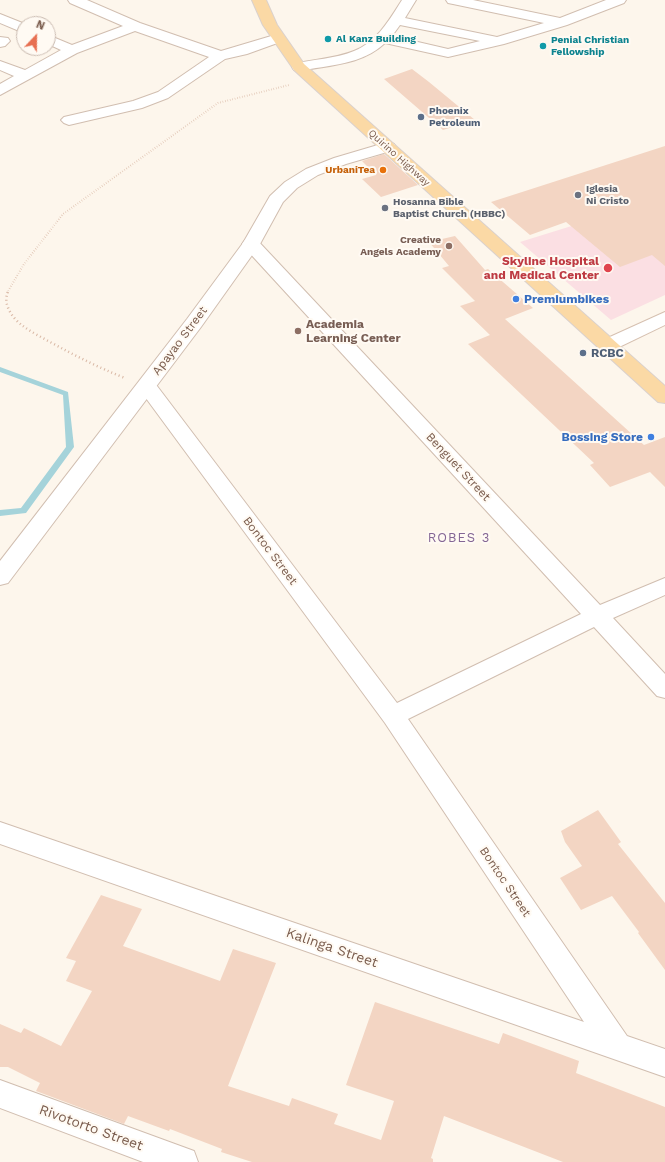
<!DOCTYPE html>
<html>
<head>
<meta charset="utf-8">
<style>
	body { margin:0 }
	#map { position:relative; width:665px; height:1162px; overflow:hidden; background:#fdf6ec; font-family:"Work Sans",sans-serif }
	canvas { display:block }
	.north { position:absolute; left:16px; top:16px; width:40px; height:40px; box-sizing:border-box; background:#fffaf3; border:1px solid #cabbb1; border-radius:50%; rotate:22deg; font-size:11px; font-weight:700; line-height:16px; text-align:center; color:#7a5c4d }
	.north::after { content:''; display:block; margin:auto; width:14px; height:18px; background:#e76f51; clip-path:polygon(50% 0,100% 100%,50% 72%,0 100%) }
</style>
</head>
<body>
<div id="map">
<canvas width="665" height="1162"></canvas>
<div class="north">N</div>
</div>
<script>
const ctx = document.querySelector('canvas').getContext('2d');
ctx.lineJoin = 'round';
function fillPath(path, color) {
  ctx.fillStyle = color;
  ctx.fill(path, 'evenodd');
}
function stroke(path, color, width, dash) {
  ctx.strokeStyle = color;
  ctx.lineWidth = width;
  ctx.lineCap = dash ? 'butt' : 'round';
  ctx.setLineDash(dash || []);
  ctx.stroke(path);
}
function drawText(font, color, halo, rows, align = 'center') {
  ctx.font = font + ' "Work Sans",sans-serif';
  ctx.lineWidth = 4;
  ctx.setLineDash([]);
  ctx.textBaseline = 'middle';
  ctx.strokeStyle = halo;
  ctx.fillStyle = color;
  for (const [text, x, y, turn = 0] of rows) {
    ctx.save();
    ctx.translate(x, y);
    ctx.rotate((+turn || 0) * Math.PI / 180);
    ctx.textAlign = isNaN(turn) ? turn : align;
    if (halo) ctx.strokeText(text, 0, 0);
    ctx.fillText(text, 0, 0);
    ctx.restore();
  }
}
fillPath(new Path2D(`
	M665,197V295L611,320L520,242Z`), '#fbdfe3');
fillPath(new Path2D(`
	M0,367L68,392L74,447L26,513L0,516V510L21,508L66,447L63,395L0,372Z`), '#a5d3da');
fillPath(new Path2D(`
	M412,69L429,82L475,120L443,130L384,79Z
	M665,146V266L652,255L620,267L566,222L530,235L491,202Z
	M384,154L418,185L381,197L362,179L376,175L362,161Z
	M455,236L485,270L488,269L533,308L505,319L644,445L665,437V487L650,472L610,487L590,465L594,463L468,344L490,335L460,306L475,301L442,268L449,266L429,242Z
	M598,810L621,842L618,844L665,903V970L638,933L639,932L612,896L581,910L560,878L582,866L565,842L561,831Z
	M101,895L142,909L123,946L220,981L233,949L276,963L228,1086L289,1106L292,1098L338,1114L334,1124L381,1140L394,1101L346,1085L375,1002L499,1044L503,1033L579,1061L576,1073L665,1107V1162H563L444,1116L431,1158L433,1159V1162H252L221,1152L222,1149L170,1129L169,1131L128,1116L124,1124L36,1091L40,1083L8,1067H0V1024L21,1033L24,1028L61,1046L92,991L66,981L76,961L66,958Z`), '#f3d5c3');
const minor = new Path2D(`
	M68,0H87L140,23L221,51L278,34L283,35L285,38L283,41L247,54L225,59L168,98L142,108L69,125L64,123L61,120L64,117L133,101L158,92L209,57L135,31L77,53L0,95V84L14,76L0,70V61L25,70L61,50L48,44V35L72,45L123,26L70,3Z
	M402,0H416L405,18L497,37L544,23L453,4L448,3L446,0H473L560,18L606,0H626L624,3L567,25L504,44L448,57L385,43C362,65 329,65 299,71L294,70L292,67L294,64C313,59 335,59 354,51C377,42 390,19 402,0ZM400,25L480,41L448,49L392,36Z
	M0,14L25,24L24,33L0,23Z
	M0,37L8,38L10,41L5,46L0,47Z
	M251,239L257,240L600,605L665,578V595L613,618L665,674V698L657,696L594,627L408,719L627,1036L665,1049V1077L0,844V822L584,1022L385,723L137,386L140,382L147,380L154,382L397,703L581,614L245,248L242,244L245,240Z
	M0,1080L194,1151L198,1162H143L0,1108Z`);
const tertiary = new Path2D(`
	M388,142L394,144L396,147L394,150L346,164L318,175L297,188L283,202L260,244L201,327L8,583L0,585V561L187,319L243,243L270,196L285,182L306,169L334,158Z`);
const secondary = new Path2D(`
	M665,312V325L615,349L608,351L601,349L599,345L601,341Z`);
const primary = new Path2D(`
	M252,0H266L277,25L304,64L665,386V403L658,402L294,70L263,25Z`);
stroke(minor, '#d1beb0', 2);
stroke(tertiary, '#d1beb0', 2);
stroke(secondary, '#d6c0b0', 2);
stroke(primary, '#dad1cd', 2);
stroke(new Path2D(`
	M7,293L24,264L63,214L218,103L289,85`), '#d9b8a5', 2, [0.5, 2]);
stroke(new Path2D(`
	M8,292C2,304 13,319 23,326C31,332 41,337 50,342C76,356 97,367 125,378`), '#d9b8a5', 2.5, [1, 3]);
fillPath(minor, '#fff');
fillPath(tertiary, '#fff');
fillPath(secondary, '#fff');
fillPath(primary, '#fbd9a5');
for (const [x, y, r, color] of [
	[328,39,4,"#0f9aa8"],
	[543,46,4,"#0f9aa8"],
	[421,117,4,"#5c6f8a"],
	[383,170,4,"#e8710a"],
	[578,195,4,"#6b7280"],
	[385,208,4,"#6b7280"],
	[449,246,4,"#8d6e63"],
	[608,268,5,"#e0444e"],
	[516,299,4,"#3f7fe0"],
	[298,331,4,"#8d6e63"],
	[583,353,4,"#5c6f8a"],
	[651,437,4,"#3f7fe0"]
]) {
  const dot = new Path2D();
  dot.arc(x, y, r, 0, 2 * Math.PI);
  ctx.fillStyle = color;
  ctx.fill(dot);
  stroke(dot, '#fffaf3', 1.5);
}
drawText('bold 10px', '#0d838f', '#fffaf3', [
	["Al Kanz Building",336,39],
	["Penial Christian",551,40],
	["Fellowship",551,52]
], 'left');
drawText('bold 10px', '#4e5e75', '#fffaf3', [
	["Phoenix",429,111],
	["Petroleum",429,123]
], 'left');
drawText('10px', '#7a5c4d', '#fffaf3', [
	["Quirino Highway",399,158,42]
]);
drawText('bold 10px', '#c56008', '#fffaf3', [
	["UrbaniTea",375,170]
], 'right');
drawText('bold 10px', '#5b616d', '#fffaf3', [
	["Iglesia",586,189],
	["Ni Cristo",586,201],
	["Hosanna Bible",393,202],
	["Baptist Church (HBBC)",393,214]
], 'left');
drawText('bold 10px', '#785e54', '#fffaf3', [
	["Creative",441,240],
	["Angels Academy",441,252]
], 'right');
drawText('bold 12px', '#be3a42', '#fffaf3', [
	["Skyline Hospital",599,261],
	["and Medical Center",599,275]
], 'right');
drawText('bold 12px', '#366cbe', '#fffaf3', [
	["Premiumbikes",524,299],
	["Bossing Store",643,437,"right"]
], 'left');
drawText('bold 12px', '#785e54', '#fffaf3', [
	["Academia",306,324],
	["Learning Center",306,338]
], 'left');
drawText('12px', '#7a5c4d', '#fffaf3', [
	["Apayao Street",180,341,-53],
	["Benguet Street",458,467,47],
	["Bontoc Street",270,551,53],
	["Bontoc Street",505,882,56]
]);
drawText('bold 12px', '#4e5e75', '#fffaf3', [
	["RCBC",591,353]
], 'left');
ctx.letterSpacing = '1px';
drawText('13px', '#846695', '#fffaf3', [
	["ROBES 3",459,538]
]);
ctx.letterSpacing = '0px';
drawText('14px', '#7a5c4d', '#fffaf3', [
	["Kalinga Street",332,948,19],
	["Rivotorto Street",91,1128,20]
]);
</script>
</body>
</html>
